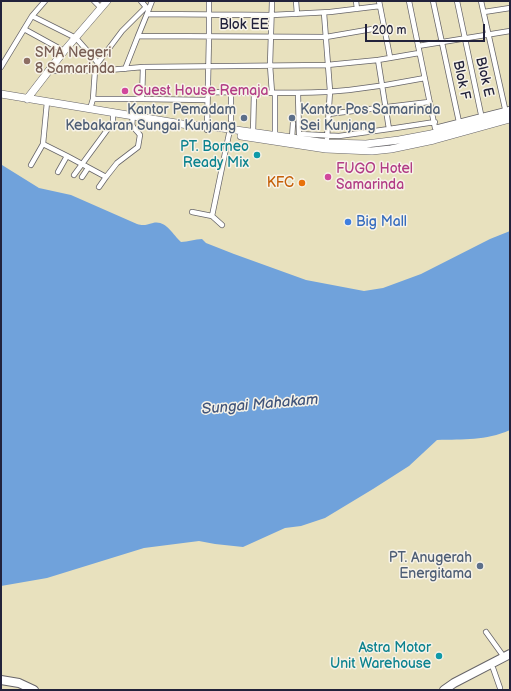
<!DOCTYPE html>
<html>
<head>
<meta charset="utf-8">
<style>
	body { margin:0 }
	#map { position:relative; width:511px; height:691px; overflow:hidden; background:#e8e1be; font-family:"Balsamiq Sans",sans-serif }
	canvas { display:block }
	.frame { position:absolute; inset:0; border:2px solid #22223b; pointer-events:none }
	.scale { position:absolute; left:365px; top:24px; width:120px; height:18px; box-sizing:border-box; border:2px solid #22223b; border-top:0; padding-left:5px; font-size:12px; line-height:14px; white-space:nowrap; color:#22223b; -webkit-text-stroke:3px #f7f3e8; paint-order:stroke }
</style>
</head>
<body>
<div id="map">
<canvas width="511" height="691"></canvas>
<div class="frame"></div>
<div class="scale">200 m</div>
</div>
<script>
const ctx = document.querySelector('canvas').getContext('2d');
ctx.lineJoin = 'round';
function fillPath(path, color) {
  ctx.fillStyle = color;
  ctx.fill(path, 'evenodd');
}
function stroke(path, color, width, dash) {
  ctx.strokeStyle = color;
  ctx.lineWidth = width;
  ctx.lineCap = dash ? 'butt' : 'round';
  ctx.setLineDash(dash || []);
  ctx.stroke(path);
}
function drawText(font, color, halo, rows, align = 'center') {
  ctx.font = font + ' "Balsamiq Sans",sans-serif';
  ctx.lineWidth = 3;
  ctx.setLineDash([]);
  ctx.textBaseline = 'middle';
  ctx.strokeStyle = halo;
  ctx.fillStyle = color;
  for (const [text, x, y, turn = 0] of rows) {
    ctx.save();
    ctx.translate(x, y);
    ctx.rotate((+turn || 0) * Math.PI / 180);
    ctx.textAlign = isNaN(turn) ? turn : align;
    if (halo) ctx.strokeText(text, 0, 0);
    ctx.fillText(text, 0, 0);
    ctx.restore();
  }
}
fillPath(new Path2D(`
	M1,152L2,165L39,188L71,195L137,224C143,226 146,225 153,223C166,220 172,234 181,242C188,242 195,239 202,239L206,243L234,254L306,280L364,291L383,288L421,274L490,239L510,231V430C485,441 464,439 437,440L409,466L373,489L325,518L301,526L285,528L243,547L215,544L199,541L144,548L47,578L1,586Z`), '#70a2db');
const street = new Path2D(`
	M94,1L101,8
	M272,1L270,65L272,93
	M296,1L297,14
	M356,1L357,9
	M379,1L390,57
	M409,1L435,128L510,109
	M433,1L459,122
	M457,1L482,119
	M481,1L506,113
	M484,12L510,8
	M324,13L330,91L327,139
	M147,14L152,1
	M32,16L76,38L98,63
	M24,29L64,51
	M138,36L147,14L272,15L330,12L380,6
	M418,46L510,31
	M1,67L32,16L45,1
	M125,69L138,36L326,37L384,27
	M49,71L109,70L143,67L327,65L378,60L419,53
	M208,92C255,92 302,95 349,90C375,87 400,83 425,78
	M298,93L299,134L339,136L389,129L378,60
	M93,99H142L207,100
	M142,99L143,67
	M90,109L93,99L95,70L98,63L122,31L146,7L141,1
	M328,114L429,102
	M231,120V92
	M389,129L435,122
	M207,130L209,36V1
	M253,133L254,93
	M275,136V93
	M292,138L293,123
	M43,144L67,156L106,177L99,187
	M31,165L43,144L47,102
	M58,172L67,156
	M74,175L113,122V113
	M82,177L88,168
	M106,177L117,163L138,147L140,135C133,125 131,130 133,116
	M192,212L212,216L222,225
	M212,216L229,134
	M486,632L504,657
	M493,668L500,688`);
const secondary = new Path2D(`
	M1,94L188,125L208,126L327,143L366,144L399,140L431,134L510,114
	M27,99L64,51L107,1
	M241,136L326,149L372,151L391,149L434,140L510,119`);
const highway = new Path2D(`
	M1,680L19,683L34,690
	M444,690L454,683L510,654`);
stroke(street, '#676569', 6);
stroke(secondary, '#676569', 8);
stroke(highway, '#676569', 10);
stroke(street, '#fff', 4.5);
stroke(secondary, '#fff', 7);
stroke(highway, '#fff', 8);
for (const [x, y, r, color] of [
	[27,61,4,"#8d6e63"],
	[125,91,4,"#d1479c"],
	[244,118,4,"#5c6f8a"],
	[292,118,4,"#5c6f8a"],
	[257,155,4,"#0f9aa8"],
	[328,177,4,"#d1479c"],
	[302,183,4,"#e8710a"],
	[348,222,4,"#3f7fe0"],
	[480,566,4,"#5c6f8a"],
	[439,656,4,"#0f9aa8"]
]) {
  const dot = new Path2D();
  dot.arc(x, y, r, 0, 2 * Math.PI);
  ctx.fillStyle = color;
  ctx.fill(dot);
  stroke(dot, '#f7f3e8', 1.5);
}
drawText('14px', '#22223b', '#f7f3e8', [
	["Blok EE",244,25],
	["Blok E",484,77,77],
	["Blok F",461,80,78]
]);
drawText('14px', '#785e54', '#f7f3e8', [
	["SMA Negeri",35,53],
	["8 Samarinda",35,69]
], 'left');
drawText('14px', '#b23c85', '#f7f3e8', [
	["Guest House Remaja",133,91],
	["FUGO Hotel",336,169],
	["Samarinda",336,185]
], 'left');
drawText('14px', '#4e5e75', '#f7f3e8', [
	["Kantor Pemadam",236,110],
	["Kebakaran Sungai Kunjang",236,126],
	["Kantor Pos Samarinda",300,110,"left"],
	["Sei Kunjang",300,126,"left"],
	["PT. Anugerah",472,558],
	["Energitama",472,574]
], 'right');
drawText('14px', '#0d838f', '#f7f3e8', [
	["PT. Borneo",249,147],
	["Ready Mix",249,163],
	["Astra Motor",431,648],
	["Unit Warehouse",431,664]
], 'right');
drawText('14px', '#c56008', '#f7f3e8', [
	["KFC",294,183]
], 'right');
drawText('14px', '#366cbe', '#f7f3e8', [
	["Big Mall",356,222]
], 'left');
drawText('italic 15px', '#41557b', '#f7f3e8', [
	["Sungai Mahakam",260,405,-5]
]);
</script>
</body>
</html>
